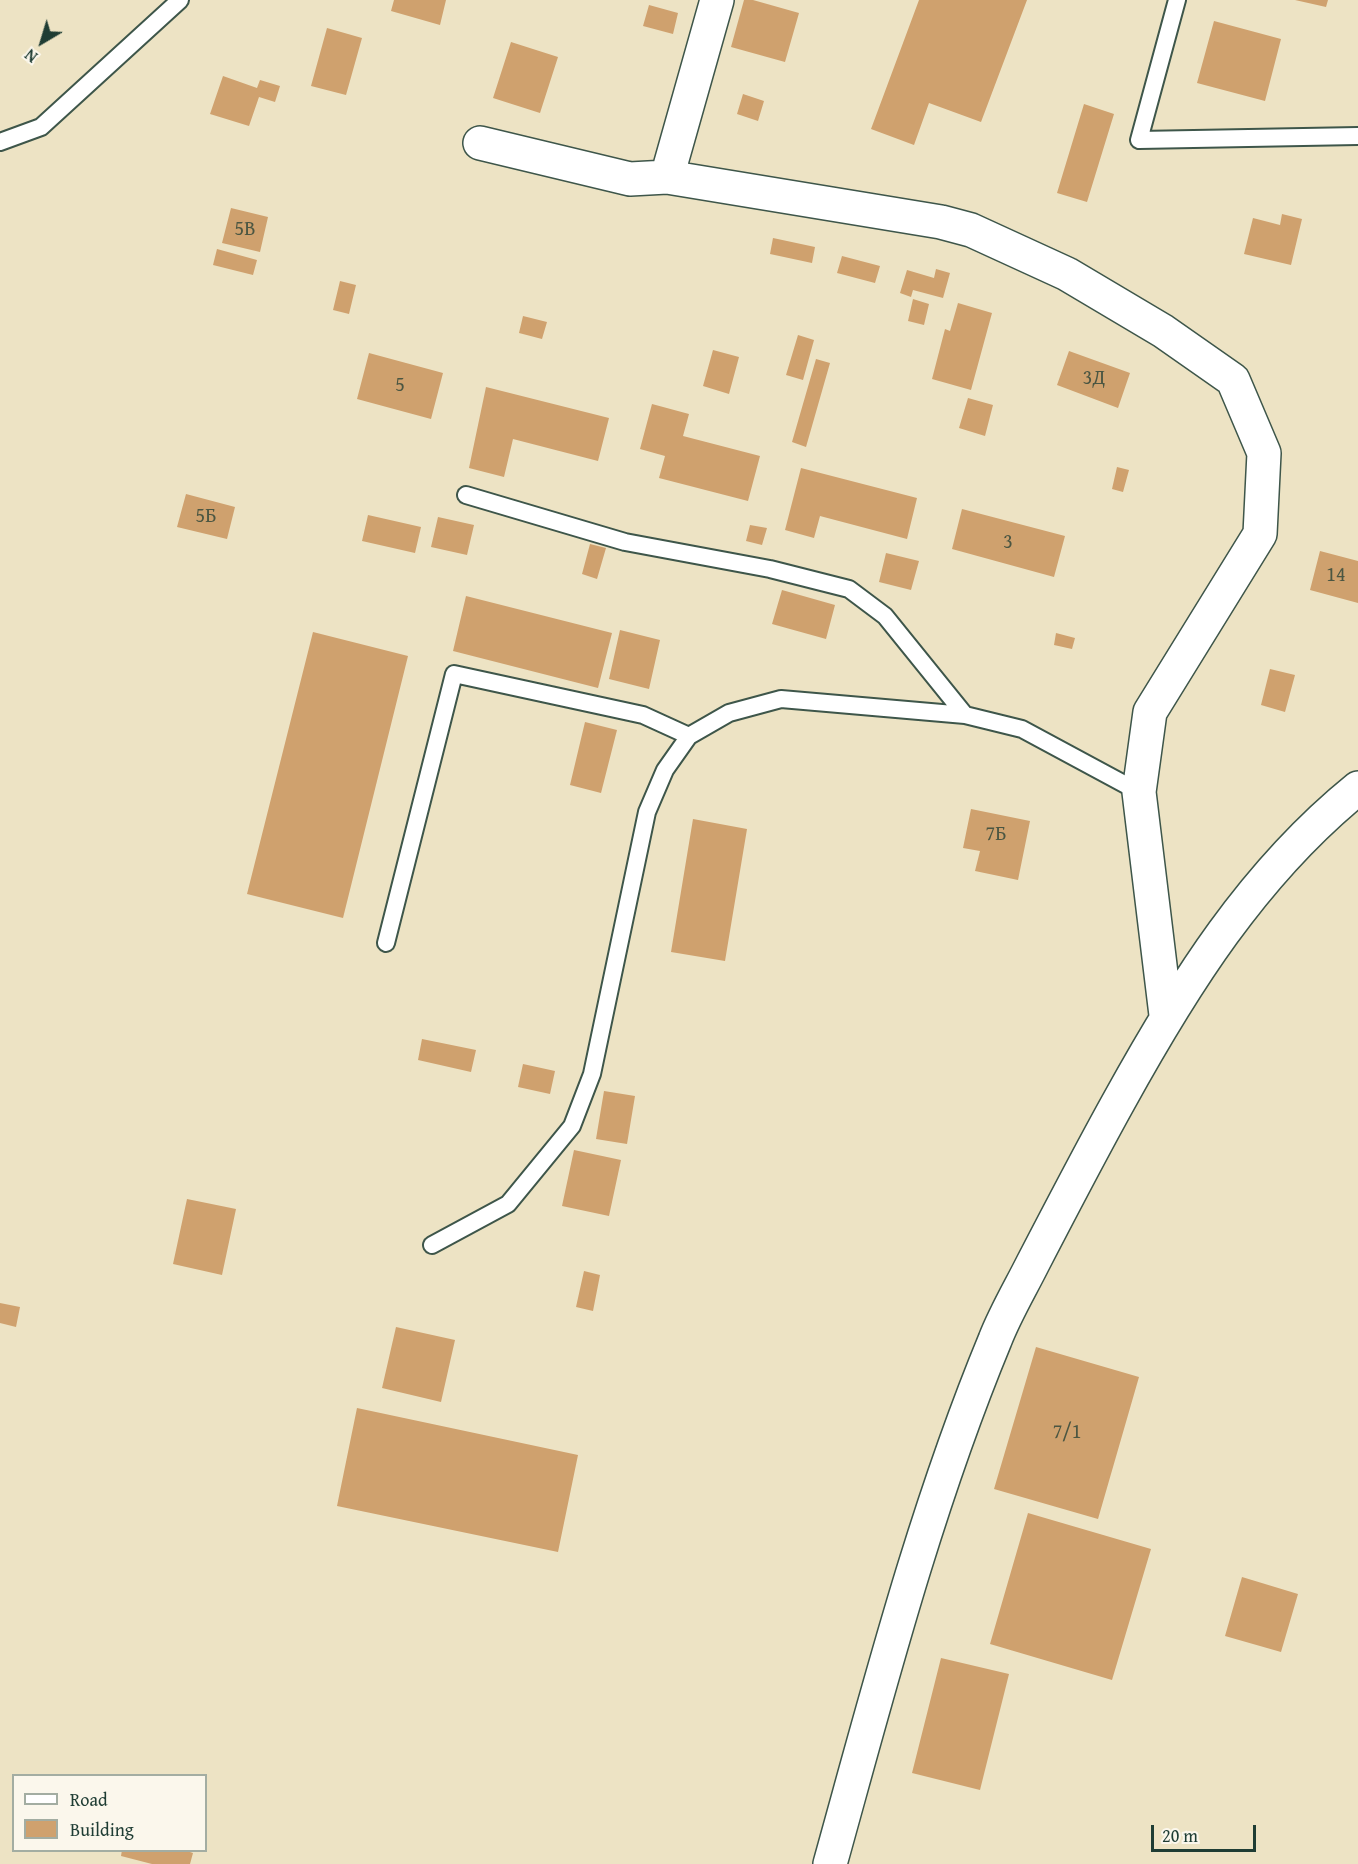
<!DOCTYPE html>
<html>
<head>
<meta charset="utf-8">
<style>
  body { margin:0 }
  #map { position:relative; width:1358px; height:1864px; overflow:hidden; background:#ede3c4; font-family:"Gentium Book Plus",serif }
  canvas { display:block }
  .legend { position:absolute; left:12px; top:1774px; width:195px; height:78px; box-sizing:border-box; background:#fbf7ec; border:2px solid #a3ada2; margin:0; padding:8px 10px; list-style:none; font-size:18px; color:#1f3d34 }
  .legend li { display:flex; align-items:center; gap:12px; height:30px }
  .legend b { width:30px; border:2px solid #a3ada2 }
  .north { position:absolute; left:12px; top:12px; width:60px; height:60px; -webkit-text-stroke:4px #fbf7ec; paint-order:stroke; rotate:218deg; font-size:16px; font-weight:700; line-height:24px; text-align:center; color:#1f3d34 }
  .north::after { content:''; display:block; margin:auto; width:21px; height:27px; background:#1f3d34; clip-path:polygon(50% 0,100% 100%,50% 72%,0 100%) }
  .scale { position:absolute; left:1151px; top:1825px; width:105px; height:27px; box-sizing:border-box; border:3px solid #1f3d34; border-top:0; padding-left:8px; font-size:18px; line-height:21px; white-space:nowrap; color:#1f3d34; -webkit-text-stroke:4px #fbf7ec; paint-order:stroke }
</style>
</head>
<body>
<div id="map">
<canvas width="1358" height="1864"></canvas>
<ul class="legend">
<li><b style="height:8px;background:#fff"></b>Road</li>
<li><b style="height:16px;background:#cfa16e"></b>Building</li>
</ul>
<div class="north">N</div>
<div class="scale">20 m</div>
</div>
<script>
const ctx = document.querySelector('canvas').getContext('2d');
ctx.lineJoin = 'round';
function paint(path, color) { ctx.fillStyle = color; ctx.fill(path, 'evenodd'); }
function stroke(path, color, width, dash) { ctx.strokeStyle = color; ctx.lineWidth = width; ctx.lineCap = dash ? 'butt' : 'round'; ctx.setLineDash(dash || []); ctx.stroke(path); }
function drawText(font, color, halo, rows, align = 'center') {
  ctx.font = font + ' "Gentium Book Plus",serif'; ctx.lineWidth = 4.5; ctx.setLineDash([]); ctx.textBaseline = 'middle'; ctx.strokeStyle = halo; ctx.fillStyle = color; for (const [text, x, y, turn = 0] of rows) {
    ctx.save(); ctx.translate(x, y); ctx.rotate((+turn || 0) * Math.PI / 180); ctx.textAlign = isNaN(turn) ? turn : align; if (halo) ctx.strokeText(text, 0, 0); ctx.fillText(text, 0, 0); ctx.restore();
  }
}
const building = new Path2D(`
  M394,0H446L440,25L391,11Z
  M744,0H753L799,13L785,62L731,47Z
  M919,0H1027L981,122L929,103L914,145L871,129Z
  M1295,0H1328L1326,7Z
  M649,5L678,13L673,34L643,26Z
  M1214,21L1281,39L1265,101L1197,83Z
  M327,28L362,38L346,95L311,86Z
  M511,42L558,57L540,113L493,98Z
  M223,76L257,88L260,80L280,86L275,102L259,97L249,126L210,114Z
  M743,94L764,101L758,121L737,114Z
  M1084,104L1114,114L1087,202L1057,193Z
  M231,208L268,217L260,252L222,243Z
  M1282,214L1302,219L1291,265L1244,254L1253,218L1280,225Z
  M773,238L815,247L812,263L770,254Z
  M217,249L257,260L253,275L213,265Z
  M842,256L880,266L875,283L837,273Z
  M936,269L950,273L943,298L913,290L911,297L900,293L907,270L934,278Z
  M340,281L356,285L349,314L333,310Z
  M913,299L929,304L924,325L908,321Z
  M958,303L992,313L971,390L932,379L945,329L950,331Z
  M523,316L547,322L542,339L519,333Z
  M798,335L814,340L803,380L786,375Z
  M713,350L739,357L729,394L703,386Z
  M1069,351L1130,373L1118,408L1057,385Z
  M369,353L443,373L431,419L357,399Z
  M816,359L830,363L806,447L792,442Z
  M486,387L609,418L598,461L513,439L504,477L469,468Z
  M968,398L993,405L985,436L959,428Z
  M652,404L689,414L683,436L760,456L748,501L659,478L665,456L640,449Z
  M1117,467L1129,470L1123,492L1112,489Z
  M801,468L917,498L907,539L820,516L814,538L785,530Z
  M186,494L235,507L227,539L177,527Z
  M962,509L1065,536L1054,577L952,549Z
  M368,515L421,527L415,553L362,541Z
  M438,517L474,525L467,555L431,547Z
  M750,525L767,528L762,545L746,541Z
  M590,544L606,548L597,579L582,574Z
  M1320,551L1358,561V603L1310,590Z
  M886,553L919,561L911,590L879,582Z
  M782,590L835,605L826,639L772,624Z
  M466,596L612,633L598,688L453,651Z
  M620,630L660,640L649,689L609,679Z
  M313,632L408,656L343,918L247,894Z
  M1056,633L1075,638L1072,649L1054,645Z
  M1270,669L1295,675L1285,712L1261,705Z
  M585,722L617,730L601,793L570,785Z
  M971,809L1030,821L1018,880L975,871L980,851L963,848Z
  M693,819L747,829L725,961L671,952Z
  M422,1039L476,1050L471,1072L418,1060Z
  M523,1064L555,1071L550,1094L518,1087Z
  M604,1091L635,1096L627,1144L596,1139Z
  M574,1150L621,1160L609,1216L562,1206Z
  M187,1199L236,1209L222,1275L173,1264Z
  M584,1271L600,1275L593,1311L576,1307Z
  M0,1303L20,1307L16,1327L0,1323Z
  M396,1327L455,1340L441,1402L382,1388Z
  M1036,1347L1139,1377L1098,1519L994,1489Z
  M357,1408L578,1455L558,1552L337,1506Z
  M1028,1513L1151,1549L1112,1680L990,1644Z
  M1242,1577L1298,1594L1281,1652L1225,1636Z
  M941,1658L1009,1674L980,1790L912,1773Z
  M122,1850H184L193,1853L190,1864H152L121,1856Z`);
const service = new Path2D(`
  M1177,0L1139,140L1358,136
  M0,142L41,127L180,0
  M466,495L625,542L770,569L849,589L885,616L965,715L1022,729L1139,792
  M386,943L454,674L643,715L689,736
  M432,1245L508,1204L572,1126L592,1074L647,812L665,770L689,736L729,713L781,699L965,715`);
const minor = new Path2D(`
  M480,143L630,179L667,177L941,222L971,230L1067,274L1163,331L1233,380L1264,453L1260,534L1150,712L1139,792L1166,1015
  M667,177L717,0
  M830,1864C879,1688 925,1509 995,1340C1005,1314 1020,1289 1033,1263C1061,1209 1089,1155 1119,1101C1183,985 1253,873 1358,788`);
const numberNames = [
  ["5В",245,230],
  ["3Д",1094,379],
  ["5",400,386],
  ["5Б",206,517],
  ["3",1008,543],
  ["14",1336,576],
  ["7Б",996,835],
  ["7/1",1067,1433]
];
paint(building, '#cfa16e');
stroke(service, '#3e564a', 20);
stroke(minor, '#3e564a', 36);
stroke(service, '#fff', 16);
stroke(minor, '#fff', 33);
drawText('20px', '#4b5642', null, numberNames);
</script>
</body>
</html>
